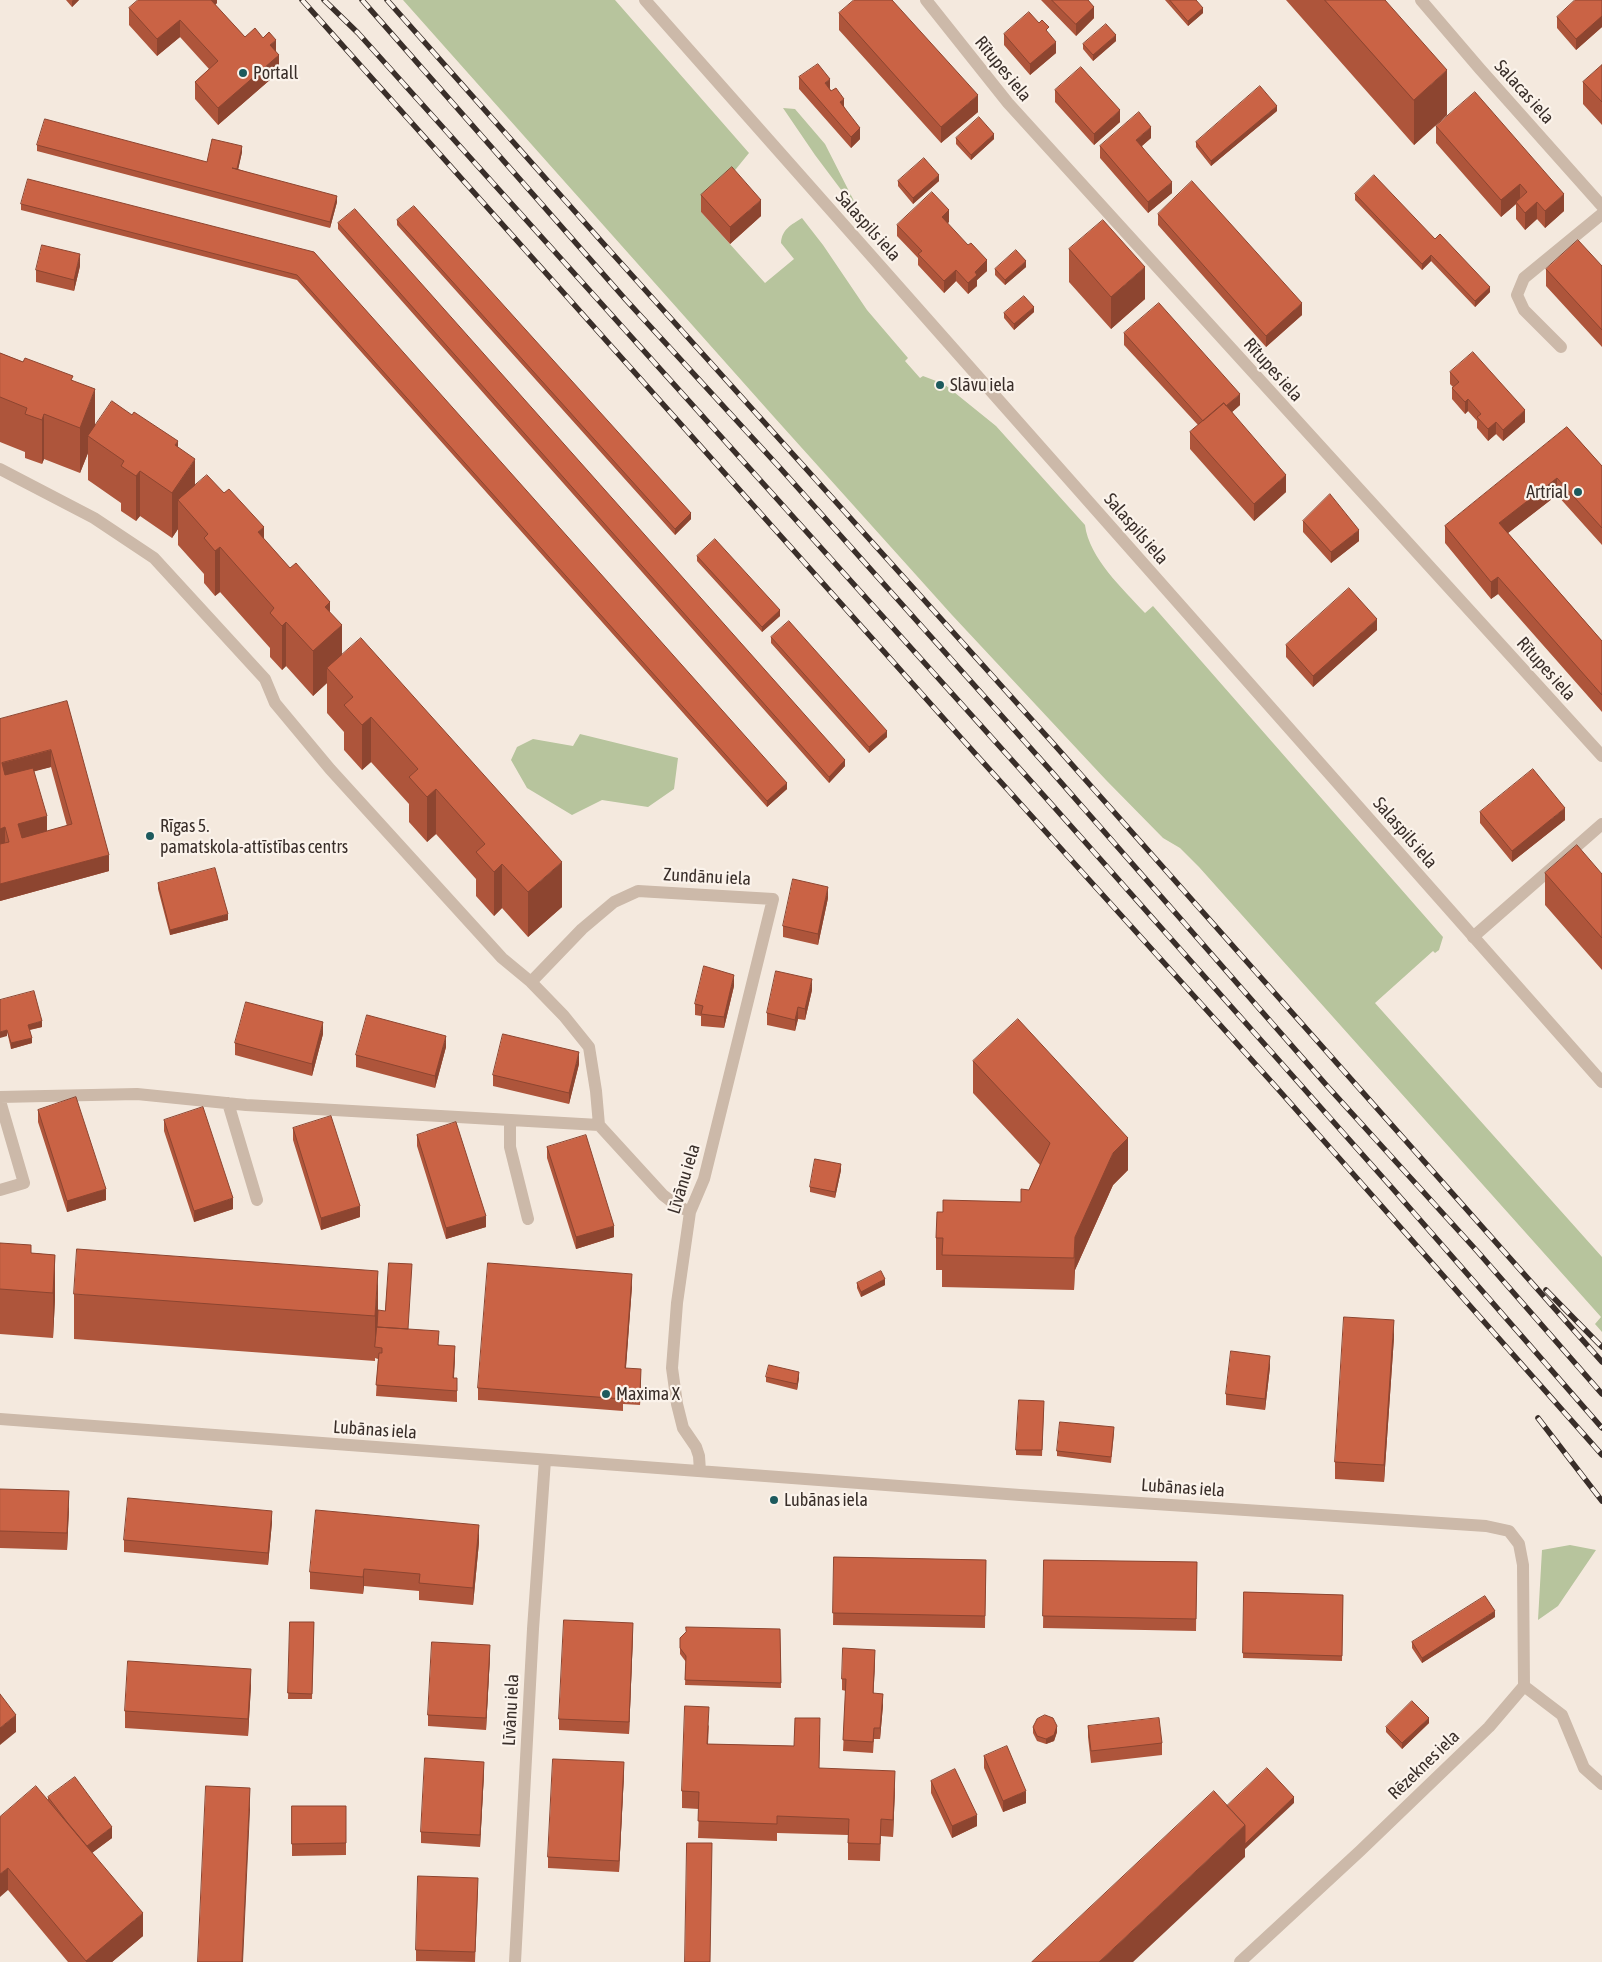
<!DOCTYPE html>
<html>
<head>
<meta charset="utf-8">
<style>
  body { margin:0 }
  canvas { display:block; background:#f4e9de }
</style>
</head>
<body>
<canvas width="1602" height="1962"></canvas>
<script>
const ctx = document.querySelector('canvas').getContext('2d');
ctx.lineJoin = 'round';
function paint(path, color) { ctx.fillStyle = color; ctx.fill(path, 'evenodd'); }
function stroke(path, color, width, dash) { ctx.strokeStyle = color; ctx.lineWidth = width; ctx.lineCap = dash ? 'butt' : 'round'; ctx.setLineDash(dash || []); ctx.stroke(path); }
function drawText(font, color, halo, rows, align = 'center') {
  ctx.font = font + ' "Asap Condensed",sans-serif'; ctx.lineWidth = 4.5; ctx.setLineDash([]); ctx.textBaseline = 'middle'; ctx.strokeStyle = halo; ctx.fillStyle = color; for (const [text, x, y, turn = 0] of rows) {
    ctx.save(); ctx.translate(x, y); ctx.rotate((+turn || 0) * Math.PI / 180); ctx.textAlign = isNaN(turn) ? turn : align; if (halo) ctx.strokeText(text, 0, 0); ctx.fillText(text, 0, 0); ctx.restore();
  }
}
const green = new Path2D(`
  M403,0H615L749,153L701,212L765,283L794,259L781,243C782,229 791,225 802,218L823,245L867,310L908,358L905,361L920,378L923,376L944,384L996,426L1085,525C1089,558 1123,589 1145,613L1153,606L1443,937L1439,950L1435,953L1433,951L1375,1003L1602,1257V1332L1595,1324L1601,1317L1199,867L1180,848L1163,838L1106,780L952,615L774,417Z
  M783,108L795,109L825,144L854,201L851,203L815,155Z
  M580,734L678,758L674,789L648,807L602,800L572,815L527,788L511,760L517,747L533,739L573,746Z
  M1570,1545L1596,1550L1558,1606L1538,1620L1542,1550Z`);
const minor = new Path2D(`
  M926,0L1008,103L1602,756
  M1421,0L1480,69L1602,206
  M1561,347L1524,310L1517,295L1524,278L1602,214
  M0,469L94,518L154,558L265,679L275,703L330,769L502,958L531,982L564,1016L589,1047L596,1091L599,1125L663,1195L676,1205L690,1212
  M1473,937L1602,824
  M531,982L582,929L614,902L638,891L773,899L704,1179L690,1212L677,1303L672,1368L677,1404L683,1428L696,1447L699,1456L700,1471
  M0,1097L137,1094L246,1105L599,1125
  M0,1101L24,1183L0,1190
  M228,1103L257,1200
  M510,1121V1147L528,1219
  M0,1419L1020,1495L1486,1526L1509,1531L1519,1544L1523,1565L1524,1686L1489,1727L1360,1851L1240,1962
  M1524,1686L1562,1715L1584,1768L1602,1784
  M515,1962L533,1629L545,1460`);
const tertiary = new Path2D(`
  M645,0L1602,1082`);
const rail = new Path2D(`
  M302,0L962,739L1277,1088L1602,1455
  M324,0L358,33L1046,798L1393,1189L1602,1428
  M362,0L626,300L781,469L1051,771L1328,1087L1477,1251L1602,1394
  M387,0L602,242L1051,741L1602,1362
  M1546,1290L1602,1347
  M1538,1418L1602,1501`);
const wall = new Path2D(`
  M66,0H79L72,7Z
  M217,0V3L215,5L245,37L276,52L279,72L218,125L195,99V82L209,69L180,37L157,56L129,25V8Z
  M1041,0H1088L1094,18L1076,36Z
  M1165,0H1196L1203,13L1188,26Z
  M1286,0H1385L1447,115L1414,145Z
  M1602,0V27L1576,50L1557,28V17Z
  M839,13L978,112L941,143L839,30Z
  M1004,34H1049L1056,53L1030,75L1004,45Z
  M1116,41L1093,61L1083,49V44Z
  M1602,65V125L1583,104V82Z
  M799,77L830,89L844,106L860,139L851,148L799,89Z
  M1055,90L1120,122L1094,145L1055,102Z
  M1277,111L1211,166L1196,147V142Z
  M1436,126L1564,211L1545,228L1537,219L1525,230L1516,219V204L1501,217L1436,143Z
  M956,138L994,139L971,160L956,144Z
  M1151,138L1142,146L1172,193L1148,213L1100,158V146Z
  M37,145L207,162L242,152L238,169L337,202L330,228L37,151Z
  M898,181H939L913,204L898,186Z
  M1355,194L1435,239L1490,292L1475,307L1431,261L1422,270L1355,200Z
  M701,195L761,216L730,244L701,212Z
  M21,204L314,252L787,789L767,807L297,280L21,210Z
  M1158,214L1302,315L1266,347L1158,225Z
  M397,220L691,519L675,535L397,225Z
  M949,222L947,223L987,271L977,280V286L968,294L956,281L944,293L918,265V258L897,236V225Z
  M338,223L845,766L829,783L338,229Z
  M1069,249L1145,299L1111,329L1069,282Z
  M80,266L74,291L36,282V270Z
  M1602,266V347L1546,286V269Z
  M1026,267L1005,285L995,275V269Z
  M1034,312L1014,330L1004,318V313Z
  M1124,333L1240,405L1232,412L1286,492L1254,521L1190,449V432L1198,425L1124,345Z
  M0,353L73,381L95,425L178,447L195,485L264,539L330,613L342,655L562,907L528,937L502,908L494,916L476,896V879L436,834L427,842L409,822V804L371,762L362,770L344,750V732L327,713V683L313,696L286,666L282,670L270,657V648L220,592L215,596L204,583V574L178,545V529L172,538L140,516L136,521L121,511V503L88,480V453L80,473L44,459L42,464L25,458V452L0,442Z
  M1450,372L1525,422L1503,441L1496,434L1488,441L1477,428V421L1468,411L1465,414L1452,399V388L1453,387L1450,384Z
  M1567,427L1602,466V545L1557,495L1508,533L1602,641V712L1498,594L1491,599L1445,543V526Z
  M1303,521L1359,541L1331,563L1303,532Z
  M697,556L780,616L762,632L697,561Z
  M1377,630L1313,687L1286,657V645Z
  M771,637L887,737L869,753L771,643Z
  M67,701L109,871L0,901V719ZM51,767L67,826L47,831L34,771Z
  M1480,812L1565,820L1512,862L1480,823Z
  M1545,873L1602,874V970L1545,905Z
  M158,883L228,920L170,935L158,889Z
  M828,898L818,945L783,937V926Z
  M734,986L724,1028L701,1026V1016L695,1015V1004Z
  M812,990L805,1020L798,1019L795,1031L767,1025V1013Z
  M0,1000L42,1027L30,1030L32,1043L11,1049Z
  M323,1034L312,1076L235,1055V1043Z
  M446,1047L435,1088L356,1067V1055Z
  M973,1061L1128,1170L1113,1185L1075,1270L1074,1290L942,1287V1270H936V1238L943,1212L1021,1202L1029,1190L1040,1165L973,1093Z
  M579,1064L569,1104L493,1086V1075Z
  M38,1110L106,1200L67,1212L38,1122Z
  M164,1120L233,1209L194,1222L164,1131Z
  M293,1128L360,1217L321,1230L293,1140Z
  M417,1135L486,1227L446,1239L417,1146Z
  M547,1147L614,1237L576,1249L547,1158Z
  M841,1170L835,1198L810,1192V1187Z
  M0,1243L31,1253L55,1255V1299L53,1338L0,1334Z
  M857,1283L885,1285L861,1297L857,1288Z
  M632,1286L626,1368L641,1381L640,1405L623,1404V1411L478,1400V1388Z
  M74,1294L378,1310L409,1329L439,1345L455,1357L454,1378L457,1390V1402L376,1396L378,1359L375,1358V1361L74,1339Z
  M1394,1337L1384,1482L1335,1479V1462Z
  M1270,1367L1265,1410L1226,1405V1394Z
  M766,1377L799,1378L797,1390L766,1382Z
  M1044,1407L1042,1456L1016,1455V1450Z
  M1114,1433L1111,1463L1057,1456V1451Z
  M0,1489L69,1508L67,1550L0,1548Z
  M272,1522L268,1565L124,1552V1540Z
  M479,1542L473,1605L419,1600V1591L364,1586L363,1594L310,1589V1572Z
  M834,1557L986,1560L985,1628L833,1625Z
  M1044,1560L1197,1562L1196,1631L1043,1628Z
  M1244,1592L1343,1595L1342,1661L1243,1658Z
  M1495,1617L1422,1663L1412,1648V1642Z
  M290,1622H314L312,1699H288Z
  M780,1629L781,1688L685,1685L686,1662L680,1654V1638Z
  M633,1634L629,1734L559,1730V1719Z
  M490,1656L486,1730L428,1726V1715Z
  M875,1662L873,1693L883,1705L880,1739H874L873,1753L843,1751L846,1691L842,1690V1679Z
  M251,1685L248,1736L125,1728V1711Z
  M1429,1723L1402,1749L1386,1732V1727Z
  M709,1724L708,1744L794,1746L820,1735L819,1768L895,1788L893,1837L881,1836L880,1861L848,1860V1835L777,1833V1841L698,1838L699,1809L682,1808V1791Z
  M1088,1726L1162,1743V1755L1091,1763L1088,1737Z
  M1033,1727L1057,1732L1054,1741L1046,1744L1037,1741L1033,1733Z
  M984,1756L1026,1803L1003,1812L984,1768Z
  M484,1773L480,1847L421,1843V1832Z
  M624,1774L619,1872L548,1868V1857Z
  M931,1781L977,1826L952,1838L931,1793Z
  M48,1797L112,1838L92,1853L143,1936L112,1962H68L8,1890L0,1817L48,1800Z
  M292,1806H346V1855L292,1856Z
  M478,1889L475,1962L416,1961V1950Z`);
const shadedWall = new Path2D(`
  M73,0H79L72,7V1Z
  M207,0H217V3L207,12Z
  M1094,7V18L1076,36V24Z
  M1203,8V13L1188,26V21Z
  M1602,16V27L1576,50V39Z
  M180,20V37L157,56V39Z
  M1116,35V41L1093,61V55Z
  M276,40V57L270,45Z
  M1056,42V53L1030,75V64Z
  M279,55V72L218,125V108Z
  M1447,70V115L1414,145V100Z
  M830,79V91L825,83Z
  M978,95V112L941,143V127Z
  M844,99V110L840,102Z
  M1277,106V111L1211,166V161Z
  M1120,110V122L1094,145V134Z
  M1151,127V138L1136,151V140Z
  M860,128V139L851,148V137Z
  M994,134V139L971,160V155Z
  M242,146V152L237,175V169Z
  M939,175V181L913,204V198Z
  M1172,182V193L1148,213V202Z
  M1520,184V201L1516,202V204L1501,217V200Z
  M1564,194V211L1545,228V211Z
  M337,196V202L330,228V222Z
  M761,200V216L730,244V227Z
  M1537,202V219L1525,230V213Z
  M949,210V222L942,229V217Z
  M80,254V266L74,291V280Z
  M1431,255V261L1422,270V264Z
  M987,260V271L977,280V286L968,294V283L975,272Z
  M1026,261V267L1005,285V280Z
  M1145,267V299L1111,329V297Z
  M956,270V281L944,293V281Z
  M1490,287V292L1475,307V301Z
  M1302,303V315L1266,347V336Z
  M1034,307V312L1014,330V324Z
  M95,389V434L88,436V453L80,473V428Z
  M1240,394V405L1206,435V424Z
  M1468,399V411L1465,414V402Z
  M1525,410V422L1503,441V430Z
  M44,414V459L42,464V420Z
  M1496,422V434L1488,441V429Z
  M178,441V485L195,459V504L178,500V529L172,538V493L175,445Z
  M140,471V516L136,521V476Z
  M1286,475V492L1254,521V504Z
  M1557,478V495L1499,540V523Z
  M691,513V519L675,535V529Z
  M264,527V572L258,532Z
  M1359,530V541L1331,563V552Z
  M220,547V592L215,596V551Z
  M1498,577V594L1491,599V582Z
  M330,602V635L342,625V670L327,668V683L313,696V651L325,607Z
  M780,610V616L762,632V627Z
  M1377,619V630L1313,687V676Z
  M286,622V666L282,670V626Z
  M371,717V762L362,770V725Z
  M887,731V737L869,753V747Z
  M51,750V767L2,780V763Z
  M845,760V766L829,783V777Z
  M787,783V789L767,807V801Z
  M436,789V834L427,842V797Z
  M1565,808V820L1512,862V851Z
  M47,816V833L18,841V824Z
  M5,827V844L0,846V829Z
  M109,855V871L0,901V884Z
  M562,862V907L528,937V892Z
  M502,864V908L494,916V872Z
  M828,887V898L818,945V934Z
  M228,914V920L170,935V930Z
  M734,975V986L724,1028V1017Z
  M812,979V990L805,1020V1009Z
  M798,1007V1019L795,1031V1020Z
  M42,1021V1027L28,1030V1025Z
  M323,1022V1034L312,1076V1064Z
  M7,1030V1036L0,1038V1032Z
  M446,1036V1047L435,1088V1076Z
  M32,1038V1043L11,1049V1043Z
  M579,1052V1064L569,1104V1093Z
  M1128,1138V1170L1113,1185L1075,1270L1074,1290L1075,1237L1113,1153Z
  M841,1164V1170L835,1198V1192Z
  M106,1189V1200L67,1212V1201Z
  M233,1198V1209L194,1222V1211Z
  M360,1206V1217L321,1230V1218Z
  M486,1216V1227L446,1239V1228Z
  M614,1226V1237L576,1249V1237Z
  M55,1255V1299L53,1338V1293Z
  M378,1271V1316L375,1347V1316Z
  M632,1274V1286L625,1379V1368Z
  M885,1279V1285L861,1297V1292Z
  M1394,1320V1337L1384,1482V1465Z
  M455,1346V1357L453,1389V1378Z
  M1270,1356V1367L1265,1410V1399Z
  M641,1369V1381L640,1405V1393Z
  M799,1372V1378L797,1390V1384Z
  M69,1491V1508L67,1550V1533Z
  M272,1511V1522L268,1565V1553Z
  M479,1525V1542L473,1605V1588Z
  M364,1569V1586L363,1594V1577Z
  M1495,1611V1617L1422,1663V1658Z
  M633,1623V1634L629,1734V1722Z
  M490,1645V1656L486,1730V1718Z
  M875,1650V1662L873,1705V1693Z
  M251,1669V1685L248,1736V1719Z
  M883,1694V1705L880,1739V1728Z
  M16,1715V1732L0,1745V1728Z
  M1429,1718V1723L1402,1749V1743Z
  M1057,1726V1732L1054,1741L1046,1744V1739Z
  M484,1762V1773L480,1847V1835Z
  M624,1762V1774L619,1872V1861Z
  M895,1771V1788L893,1837V1820Z
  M250,1788V1810L243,1962H242Z
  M1026,1791V1803L1003,1812V1801Z
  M1294,1797V1803L1245,1849V1857L1133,1962H1099L1245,1825Z
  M977,1815V1826L952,1838V1826Z
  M112,1827V1838L85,1858V1847Z
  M8,1868V1890L0,1897V1874Z
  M143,1913V1936L112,1962H86V1961Z`);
const building = new Path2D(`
  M138,0H211L245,37L255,28L263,38L269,32L276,40L270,45L279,55L218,108L195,82L218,61L180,20L157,39L129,8Z
  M854,0H892L978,95L941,127L839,13Z
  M1052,0H1088L1094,7L1076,24Z
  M1170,0H1196L1203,8L1188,21Z
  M1325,0H1385L1447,70L1414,100Z
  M1575,0H1602V16L1576,39L1557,17Z
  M1029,12L1039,23L1042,20L1049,27L1046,30L1056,42L1030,64L1004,34Z
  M1106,24L1116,35L1093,55L1083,44Z
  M818,64L830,79L825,83L831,91L836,88L844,99L840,102L860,128L851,137L799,77Z
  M1602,65V102L1583,82Z
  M1081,67L1120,110L1094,134L1055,90Z
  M1260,86L1277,106L1211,161L1196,142Z
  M1475,92L1564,194L1545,211L1537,202L1525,213L1516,202L1527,192L1520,184L1501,200L1436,126Z
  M1139,112L1151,127L1136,140L1172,182L1148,202L1100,146Z
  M979,117L994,134L971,155L956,138Z
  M45,119L207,162L212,139L242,146L237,169L232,168L337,196L330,222L37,145Z
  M924,158L939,175L913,198L898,181Z
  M732,167L761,200L730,227L701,195Z
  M1374,175L1435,239L1440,234L1490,287L1475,301L1431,255L1422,264L1355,194Z
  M28,179L314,252L787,783L767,801L297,275L21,204Z
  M1192,181L1302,303L1266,336L1158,214Z
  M932,192L949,210L942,217L968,245L971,243L987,260L975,272L977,275L968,283L956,270L944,281L918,254L922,251L897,225Z
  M414,206L691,513L675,529L397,220Z
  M355,209L845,760L829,777L338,223Z
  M1103,220L1145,267L1111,297L1069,249Z
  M1578,240L1602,266V330L1546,269Z
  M42,245L80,254L74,280L36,270Z
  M1016,250L1026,261L1005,280L995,269Z
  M1024,296L1034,307L1014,324L1004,313Z
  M1159,303L1240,394L1226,406L1224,403L1203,421L1124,333Z
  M1473,352L1525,410L1503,430L1496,422L1488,429L1477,417L1481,414L1468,399L1465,402L1452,388L1459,382L1450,372Z
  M0,353L23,362L25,358L73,376L71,380L95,389L80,428L44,414L42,420L25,414L27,408L0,397Z
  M112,401L132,415L134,412L178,441L175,445L195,459L172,493L140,471L136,476L121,466L124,461L88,436Z
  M1224,403L1286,475L1254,504L1190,432Z
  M1567,427L1602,466V528L1557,478L1499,523L1602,641V695L1498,577L1491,582L1445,526Z
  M207,475L224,493L229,489L264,527L258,532L290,568L296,563L330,602L325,607L342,625L313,651L286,622L282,626L270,613L274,608L220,547L215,551L204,538L208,534L178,500Z
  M1330,494L1359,530L1331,552L1303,521Z
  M715,539L780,610L762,627L697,556Z
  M1349,588L1377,619L1313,676L1286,645Z
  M789,621L887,731L869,747L771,637Z
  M361,638L562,862L528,892L502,864L494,872L476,852L485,844L436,789L427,797L409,777L418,769L371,717L362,725L344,705L353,697L327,668Z
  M67,701L109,855L0,884V844L9,842L5,827L0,829V719ZM51,750L72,824L22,838L18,824L47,816L33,768L5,775L2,763Z
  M1533,769L1565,808L1512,851L1480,812Z
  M1577,845L1602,874V938L1545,873Z
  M215,868L228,914L170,930L158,883Z
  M793,879L828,887L818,934L783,926Z
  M704,966L734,975L724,1017L701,1014L703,1006L695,1004Z
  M776,971L812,979L805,1009L798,1007L795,1020L767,1013Z
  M34,991L42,1021L28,1025L32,1038L11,1043L7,1030L0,1032V1000Z
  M246,1002L323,1022L312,1064L235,1043Z
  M367,1015L446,1036L435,1076L356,1055Z
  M1018,1019L1128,1138L1113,1153L1075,1237L1074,1258L942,1255L943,1238H936L937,1212H943V1200L1021,1202V1189L1029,1190L1050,1143L973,1061Z
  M503,1034L579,1052L569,1093L493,1075Z
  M76,1097L106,1189L67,1201L38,1110Z
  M203,1107L233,1198L194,1211L164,1120Z
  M331,1116L360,1206L321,1218L293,1128Z
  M456,1122L486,1216L446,1228L417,1135Z
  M586,1135L614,1226L576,1237L547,1147Z
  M815,1159L841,1164L835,1192L810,1187Z
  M0,1243L31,1245V1253L55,1255L53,1293L0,1289Z
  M77,1249L378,1271L375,1316L74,1294Z
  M389,1263L412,1264L408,1329L377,1327L378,1310L385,1311Z
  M488,1263L632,1274L625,1368L641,1369L640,1393L623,1392V1399L478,1388Z
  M881,1271L885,1279L861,1292L857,1283Z
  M1344,1317L1394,1320L1384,1465L1335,1462Z
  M377,1327L439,1331L438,1345L455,1346L453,1378H457V1391L376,1385L379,1353H382V1348L375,1347Z
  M1231,1351L1270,1356L1265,1399L1226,1394Z
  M769,1365L799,1372L797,1384L766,1377Z
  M1019,1400L1044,1401L1042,1450H1016Z
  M1060,1422L1114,1427L1111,1457L1057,1451Z
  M0,1489L69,1491L67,1533L0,1531Z
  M128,1498L272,1511L268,1553L124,1540Z
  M316,1510L479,1525L473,1588L419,1583L420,1574L364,1569L363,1577L310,1572Z
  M834,1557L986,1560L985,1616L833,1613Z
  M1044,1560L1197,1562L1196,1619L1043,1616Z
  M1244,1592L1343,1595L1342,1656L1243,1653Z
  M1485,1596L1495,1611L1422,1658L1412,1642Z
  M564,1620L633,1623L629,1722L559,1719Z
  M290,1622H314L312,1694L288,1693Z
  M686,1627L780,1629L781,1683L685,1680L686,1656L680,1648V1638L686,1632Z
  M432,1642L490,1645L486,1718L428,1715Z
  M843,1648L875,1650L873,1693L883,1694L880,1728H874L873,1742L843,1740L846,1679H842Z
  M128,1661L251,1669L248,1719L125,1711Z
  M0,1694L16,1715L0,1728Z
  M1412,1701L1429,1718L1402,1743L1386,1727Z
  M685,1706L709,1707L707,1744L794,1746L795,1718H820L819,1768L895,1771L893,1820L881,1819L880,1844L848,1843L849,1819L777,1816V1824L698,1821L699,1792L682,1791Z
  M1045,1715L1053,1718L1057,1726L1054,1735L1046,1739L1037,1736L1033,1727L1037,1719Z
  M1159,1718L1162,1743L1091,1751L1088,1726Z
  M1007,1746L1026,1791L1003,1801L984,1756Z
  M425,1758L484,1762L480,1835L421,1832Z
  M553,1759L624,1762L619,1861L548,1857Z
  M1267,1768L1294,1797L1245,1844V1825L1227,1806Z
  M955,1769L977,1815L952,1826L931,1781Z
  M75,1777L112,1827L87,1846L67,1822L48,1797Z
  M36,1786L143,1913L86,1961L8,1868L0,1874V1817Z
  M206,1786L250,1788L242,1962H198Z
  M1214,1791L1245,1825L1099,1962H1032Z
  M292,1806H346V1843L292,1844Z
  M687,1843H712L710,1962H685Z
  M418,1876L478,1878L475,1952L416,1950Z`);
const markers = [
  [243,73,5,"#1d5a5d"],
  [940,385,5,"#1d5a5d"],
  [1578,492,5,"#1d5a5d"],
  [150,836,5,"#1d5a5d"],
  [606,1394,5,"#1d5a5d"],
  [774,1500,5,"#1d5a5d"]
];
const streetNames = [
  ["Rītupes iela",1003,69,51],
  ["Salacas iela",1524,92,48],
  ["Salaspils iela",868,226,48],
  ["Rītupes iela",1273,370,48],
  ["Salaspils iela",1136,529,49],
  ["Rītupes iela",1546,669,48],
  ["Salaspils iela",1405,833,49],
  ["Zundānu iela",707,877,3],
  ["Līvānu iela",684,1179,-73],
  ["Lubānas iela",375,1430,4],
  ["Lubānas iela",1183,1488,4],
  ["Līvānu iela",511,1710,-87],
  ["Rēzeknes iela",1424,1765,-44]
];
const poiNames = [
  ["Portall",253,73],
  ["Slāvu iela",950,385],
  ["Artrial",1568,492,"right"],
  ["Rīgas 5.",160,826],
  ["pamatskola-attīstības centrs",160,847],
  ["Maxima X",616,1394],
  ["Lubānas iela",784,1500]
];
paint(green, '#b7c49d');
stroke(minor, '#ccb9a9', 12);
stroke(tertiary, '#ccb9a9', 12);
stroke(rail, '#392e29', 5.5);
stroke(rail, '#fbf3eb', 4, [11]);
paint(wall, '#ae553b');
paint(shadedWall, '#8d4530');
paint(building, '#ca6345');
stroke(building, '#8d4530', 1);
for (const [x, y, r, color] of markers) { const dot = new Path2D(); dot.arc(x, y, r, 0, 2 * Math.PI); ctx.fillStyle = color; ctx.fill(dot); stroke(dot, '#fbf3eb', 2); }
drawText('18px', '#392e29', '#fbf3eb', streetNames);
drawText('18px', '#392e29', '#fbf3eb', poiNames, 'left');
</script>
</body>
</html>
